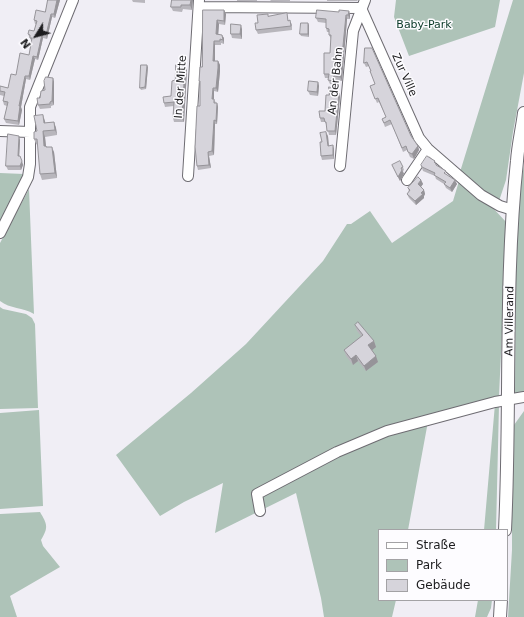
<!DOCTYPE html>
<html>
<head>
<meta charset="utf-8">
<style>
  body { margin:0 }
  #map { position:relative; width:524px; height:617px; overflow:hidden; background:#f0eef5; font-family:"DejaVu Sans",sans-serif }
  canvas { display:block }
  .legend { position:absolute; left:378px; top:529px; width:130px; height:72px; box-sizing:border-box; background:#fdfcff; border:1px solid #a3a2a5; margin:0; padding:5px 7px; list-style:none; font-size:12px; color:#1c1c1e }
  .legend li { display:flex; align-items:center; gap:8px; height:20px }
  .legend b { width:20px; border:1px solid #a3a2a5 }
  .north { position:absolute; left:16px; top:16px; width:40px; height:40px; -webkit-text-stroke:3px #fdfcff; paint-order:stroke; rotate:233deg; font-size:11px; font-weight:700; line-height:16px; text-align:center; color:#1c1c1e }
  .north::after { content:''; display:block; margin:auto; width:14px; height:18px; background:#1c1c1e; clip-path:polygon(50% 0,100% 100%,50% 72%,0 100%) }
</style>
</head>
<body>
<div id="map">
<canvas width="524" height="617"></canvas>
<ul class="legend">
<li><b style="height:5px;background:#fff"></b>Straße</li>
<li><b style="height:11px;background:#aec3b8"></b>Park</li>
<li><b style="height:11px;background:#d6d4db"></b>Gebäude</li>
</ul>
<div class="north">N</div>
</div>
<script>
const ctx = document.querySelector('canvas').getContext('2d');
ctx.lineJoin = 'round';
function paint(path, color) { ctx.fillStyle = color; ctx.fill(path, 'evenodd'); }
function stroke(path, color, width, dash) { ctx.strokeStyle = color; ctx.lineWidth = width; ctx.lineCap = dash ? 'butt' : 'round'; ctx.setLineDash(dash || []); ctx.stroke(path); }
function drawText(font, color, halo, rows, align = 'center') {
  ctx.font = font + ' "DejaVu Sans",sans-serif'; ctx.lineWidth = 3; ctx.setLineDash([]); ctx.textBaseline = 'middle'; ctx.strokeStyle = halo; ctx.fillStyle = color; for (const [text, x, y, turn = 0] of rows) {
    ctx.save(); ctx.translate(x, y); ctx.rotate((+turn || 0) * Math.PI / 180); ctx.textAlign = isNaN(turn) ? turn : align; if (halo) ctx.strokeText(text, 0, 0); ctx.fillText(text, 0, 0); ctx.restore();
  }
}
const green = new Path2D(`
  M396,0H500L495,27L409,56L394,17Z
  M513,0H524V73L513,132L506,180L499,201L484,192L460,172Z
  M524,165V396H520L515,393L516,212Z
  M0,173L24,174L0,225Z
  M459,181L492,207L507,223L499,396L429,416L408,530H379V600H396L392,617H324L321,598L296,493L215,533L223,483L184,502L160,516L116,455L191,393L246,344L323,261L347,224H351L370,211L392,243L453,201Z
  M29,189L34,314C23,307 10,309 0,301V243Z
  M0,307L3,309L26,314L32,318L35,324L38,408L0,409Z
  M495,404L499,405L496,530H484Z
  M39,410L43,506L0,509V413Z
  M524,411V617H508L512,550V492L514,425Z
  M40,512C47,524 49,527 41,540L43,546L60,567L10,596L17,617H0V514Z
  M478,600H492L491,608L487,617H475Z`);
const minor = new Path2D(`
  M199,7L361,8
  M361,8L419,138L428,149L481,195L500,206L513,210
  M0,131L30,132
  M340,166L353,31L365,0
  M188,176L199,0
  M407,180L428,149
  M0,233L28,177L30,164V107L73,0
  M260,511L257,494L337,452L387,431L495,402L524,397`);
const major = new Path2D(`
  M505,530C511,407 504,283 517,161C518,145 522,129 524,113
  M500,617L501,600`);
const wall = new Path2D(`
  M48,0H61H60L55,18L52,17L47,39L43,38L38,60L35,59L30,80L26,79L21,107L22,110L19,125L6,123L4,119L7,106L4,105L3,101L4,96L0,95V86L8,88L29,55L32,42L28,34L34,31L36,24H35L34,20L45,12Z
  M132,0H145V3L133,2Z
  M172,0H193L192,10L183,9L182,12L173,11L171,7Z
  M237,0H257V1H237Z
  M270,0H290V1H271Z
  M327,0H358L357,1H327Z
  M203,10H224L226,14L225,25L219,24L218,34L224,38V44L221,43V45H215V61H218L220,65V71L218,92L214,91V99L216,103H217L218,107L217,124H215L214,155L209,156L211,168L198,170L197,166L200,106V84L199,81L202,67Z
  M350,14V19H347L342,81L335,80V85L330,84L328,80L329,78H325L324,74L330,53L331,39L329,35V32H327L326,28V23L318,22L316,18Z
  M269,16L288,17V20L292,24V30L258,34L256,30L258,23Z
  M309,25V37L301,36L300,34Z
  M242,29V39L232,38L231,34Z
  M365,48L411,136L418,146L419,150L414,159L410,157L407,150L403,152L392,124L385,127L382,119L386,117L379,102L377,103L370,86L375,84L369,66L366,67L364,63Z
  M148,67L146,89L141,90L140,88Z
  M187,70L184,122H174L173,118L174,106L165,107L164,103L171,96Z
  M53,78L54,82V105L51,106V108L40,109L38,105L40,98L45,90Z
  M318,82L319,86L318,96L310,95L308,91Z
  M336,92L339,93L340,97L336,135H329L327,126L325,122H321L320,118L325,111L329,95Z
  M45,121V123L54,122L56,128L57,135L45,137L46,147L54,152L57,178L42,180L40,174L38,145L36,144L34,139L37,131Z
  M328,136L329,146L334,149V159L322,160L321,156L322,142Z
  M20,140L19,156H20L23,165L21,170H8L6,166Z
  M435,161L437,166L457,184L452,192L446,188L444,184L436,179L435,176L423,171L421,165Z
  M392,165L403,167L404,170L403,171L404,174L400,181Z
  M421,180L423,184L421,187L424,190L425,194L424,196V198L416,205L409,198L407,194L409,192L408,188Z
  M355,325L374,341L376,347L372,350L378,362L366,371L358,361L353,365L346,356L344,350L361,336L357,331Z`);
const shadedWall = new Path2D(`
  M57,0H60L55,18L54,14Z
  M191,0H193L192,10L190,5Z
  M224,10L226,14L225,25L224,21Z
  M349,11L350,14V19L348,15Z
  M51,14L52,17L47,39L46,35Z
  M346,15L347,19L342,81L340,77Z
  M217,20L219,24L218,38L216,34Z
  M308,23L309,25V37L308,34Z
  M241,25L242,29V39L240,34Z
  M42,34L43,38L38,60L37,57Z
  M222,35L224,38V44L223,40Z
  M214,41L215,45V65L213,61Z
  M33,56L35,59L30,80L29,76Z
  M218,61L220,65V71L218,92L216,88Z
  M147,65L148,67L146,89L145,87Z
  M185,66L187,70L184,122L182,118Z
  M25,76L26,79L21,107L22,110L19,125L18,121L19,106Z
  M334,76L335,80V85L333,81Z
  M53,78L54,82V105L52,101Z
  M318,82L319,86L318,96L317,92Z
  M213,88L214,91V103L212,99Z
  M339,93L340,97L336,135L335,131Z
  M217,103L218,107L217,124L216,121Z
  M43,115L45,121L46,129L44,123Z
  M214,120L215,124L214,155L212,151Z
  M54,122L56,128L57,135L55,130Z
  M43,131L45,137L46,146L48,151L44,146Z
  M326,132L328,136L329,150L328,146Z
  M19,136L20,140L19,160L18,156Z
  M333,145L334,149V159L333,155Z
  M418,146L419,150L414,159L412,154Z
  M52,147L54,152L57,178L55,173Z
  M208,152L209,156L211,168L209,165Z
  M22,161L23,165L21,170L20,166Z
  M402,170L404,174L400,181L398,177Z
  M421,180L423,184L420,188L418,184Z
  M455,180L457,184L452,192L450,188Z
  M424,190L425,194L424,196V198L416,205L415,201Z
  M374,341L376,347L371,351L368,345Z
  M356,355L358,361L353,365L351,359Z
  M376,356L378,362L366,371L364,366Z`);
const building = new Path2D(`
  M48,0H57L54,14H51L46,35L42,34L37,57L33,56L29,76H25L19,106H20L18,121L4,119L8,102L3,101L5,92L0,91V86L8,88L11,74L16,75L20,53L29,55L32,38H30V35L28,34L29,30L34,31L37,21L34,20L36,10L45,12Z
  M172,0H191L190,5H181V7H171Z
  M203,10H224V21L217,20L216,34L222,35L223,40L220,39V41H214L213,61H218V68L216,88H213L212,99H214V103H217L216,121L214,120L212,151L208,152L209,165L197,166L195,147L197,106H200V81H199L200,67H202Z
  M317,10L339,12V10L349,11L348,15H346L340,77L334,76L333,81L328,80L329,74H324V53H330L331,35H329V29L326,28V19L316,18Z
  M287,13L288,21L290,20L291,26L256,30L255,23H258L257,15L268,14V16Z
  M301,23H308V34H300Z
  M231,24L241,25L240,34H231Z
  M365,48H372L411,136L418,146L412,154L408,152L406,146L402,148L390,120L384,123L382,119L386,117L378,98L375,99L370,86L375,84L370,71H371L367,62L364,63Z
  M141,65H147L145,87L140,88Z
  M176,65L185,66L182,118H173L174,102L164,103L163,97L171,96L172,81L175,80Z
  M46,77L53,78L52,101L50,102V104L38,105L37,98H40L41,91L45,90L44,81Z
  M309,81L318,82L317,92L308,91Z
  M329,87L334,88V92L339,93L335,131H327L326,122H325L324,118H320L319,111H325L326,95H329Z
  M43,115L44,123L54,122L55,130L43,131L44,146H46V147H52L55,173L40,174L37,139H34V132L37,131L34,116Z
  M326,132L328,146L333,145V155L321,156L320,142H322L320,133Z
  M8,134L19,136L18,156H20L22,161L20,166H6Z
  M427,156L435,161L434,162L436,164V165L446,171L444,173L455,180L450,188L444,184L446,182L434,175L435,173L422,167L421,165Z
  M400,161L403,167L401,168L402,170L398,177L392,165Z
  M418,177L421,180L418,184L424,190L421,193L423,194L415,201L407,194L410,190L408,188Z
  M358,322L374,341L368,345L376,356L364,366L356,355L351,359L344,350L363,335L355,325Z`);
const parkNames = [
  ["Baby-Park",424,25]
];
const streetNames = [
  ["Zur Ville",404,75,66],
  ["An der Bahn",336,81,-84],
  ["In der Mitte",181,87,-86],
  ["Am Villerand",510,321,-89]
];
paint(green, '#aec3b8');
stroke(minor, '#6e6c72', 12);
stroke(major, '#6e6c72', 14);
stroke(minor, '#fff', 10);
stroke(major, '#fff', 12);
paint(wall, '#b8b6bc');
paint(shadedWall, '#969499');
paint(building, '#d6d4db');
stroke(building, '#969499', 1);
drawText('11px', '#093927', '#fdfcff', parkNames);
drawText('11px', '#1c1c1e', '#fdfcff', streetNames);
</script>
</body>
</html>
